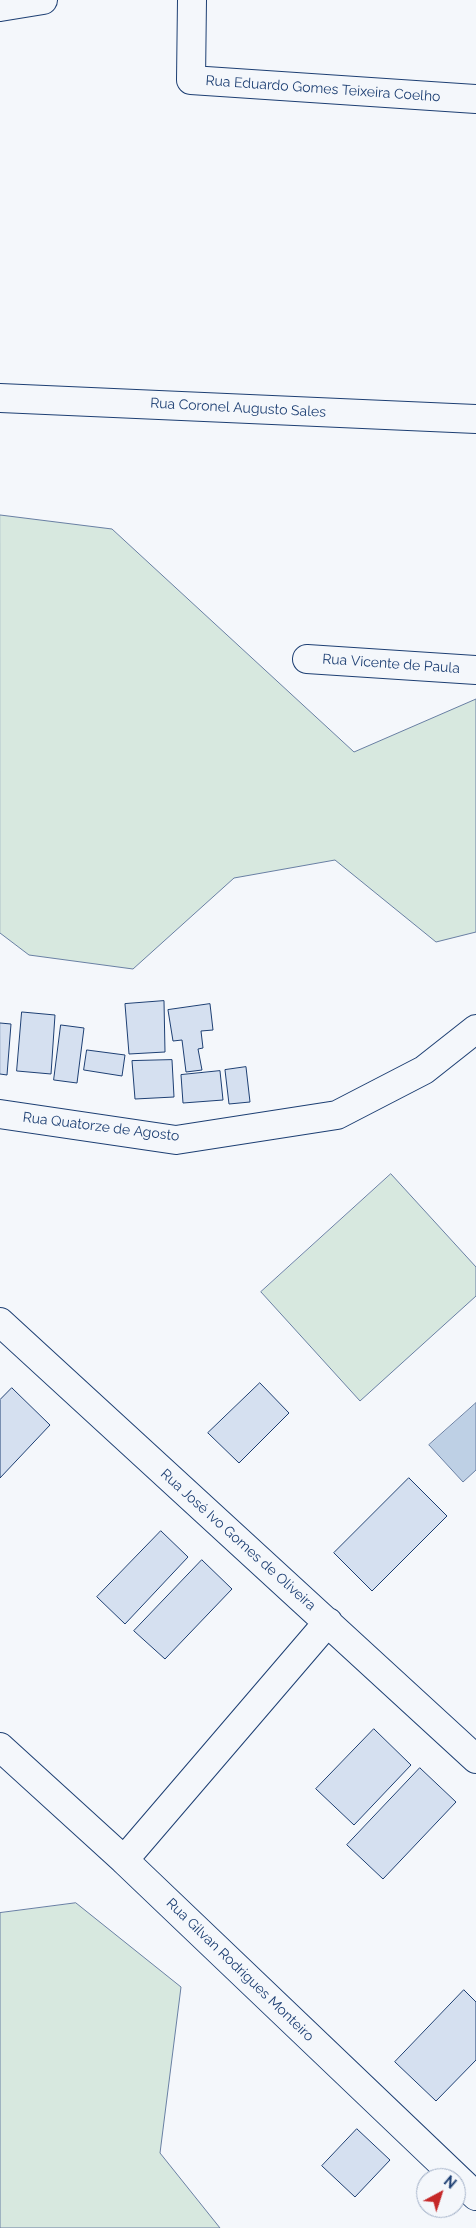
<!DOCTYPE html>
<html>
<head>
<meta charset="utf-8">
<style>
  body { margin:0 }
  #map { position:relative; width:476px; height:2228px; overflow:hidden; background:#f4f7fb; font-family:Raleway,sans-serif }
  canvas { display:block }
  .north { position:absolute; left:416px; top:2168px; width:50px; height:50px; box-sizing:border-box; background:#f4f7fb; border:1px solid #9eadc5; border-radius:50%; rotate:40deg; font-size:14px; font-weight:700; line-height:20px; text-align:center; color:#1d3f73 }
  .north::after { content:''; display:block; margin:auto; width:18px; height:22px; background:#c62828; clip-path:polygon(50% 0,100% 100%,50% 72%,0 100%) }
</style>
</head>
<body>
<div id="map">
<canvas width="476" height="2228"></canvas>
<div class="north">N</div>
</div>
<script>
const ctx = document.querySelector('canvas').getContext('2d');
ctx.lineJoin = 'round';
function paint(path, color) { ctx.fillStyle = color; ctx.fill(path, 'evenodd'); }
function stroke(path, color, width, dash) { ctx.strokeStyle = color; ctx.lineWidth = width; ctx.lineCap = dash ? 'butt' : 'round'; ctx.setLineDash(dash || []); ctx.stroke(path); }
function drawText(font, color, halo, rows, align = 'center') {
  ctx.font = font + ' Raleway,sans-serif'; ctx.lineWidth = 4; ctx.setLineDash([]); ctx.textBaseline = 'middle'; ctx.strokeStyle = halo; ctx.fillStyle = color; for (const [text, x, y, turn = 0] of rows) {
    ctx.save(); ctx.translate(x, y); ctx.rotate((+turn || 0) * Math.PI / 180); ctx.textAlign = isNaN(turn) ? turn : align; if (halo) ctx.strokeText(text, 0, 0); ctx.fillText(text, 0, 0); ctx.restore();
  }
}
const green = new Path2D(`
  M0,515L112,529L354,752L476,699V932L436,942L335,860L234,878L133,969L29,955L0,933Z
  M391,1174L476,1267V1296L360,1401L261,1292Z
  M76,1903L181,1987L160,2153L220,2228H0V1913Z`);
const water = new Path2D(`
  M476,1403V1470L463,1482L429,1445Z`);
const building = new Path2D(`
  M164,1001L165,1052L129,1054L125,1004Z
  M210,1004L213,1030L201,1031L203,1048L198,1049L202,1070L186,1072L182,1040L173,1041L168,1010Z
  M22,1012L55,1015L51,1074L17,1071Z
  M0,1023L11,1024L7,1075L0,1074Z
  M61,1025L84,1028L77,1083L54,1080Z
  M87,1050L125,1055L122,1076L84,1070Z
  M172,1060L174,1097L135,1099L132,1061Z
  M246,1067L250,1102L229,1104L225,1070Z
  M220,1071L223,1100L183,1103L181,1075Z
  M260,1383L289,1413L239,1463L208,1433Z
  M12,1388L50,1425L0,1478V1400Z
  M409,1478L447,1516L372,1591L334,1553Z
  M161,1531L188,1557L125,1624L97,1597Z
  M202,1560L232,1589L165,1659L134,1631Z
  M374,1729L411,1765L354,1825L316,1789Z
  M420,1768L456,1802L383,1879L347,1845Z
  M464,1990L476,2002V2060L436,2101L395,2062Z
  M357,2129L390,2160L355,2197L322,2166Z`);
const street = new Path2D(`
  M192,0L191,80L476,99
  M0,7L43,0
  M0,398L476,419
  M307,659L476,670
  M0,1322L476,1759
  M0,1747L124,1860L476,2196
  M124,1860L328,1622`);
const secondary = new Path2D(`
  M0,1114L176,1140L337,1115L424,1070L476,1029`);
const streetNames = [
  ["Rua Eduardo Gomes Teixeira Coelho",323,89,4],
  ["Rua Coronel Augusto Sales",238,408,3],
  ["Rua Vicente de Paula",391,664,4],
  ["Rua Quatorze de Agosto",101,1127,7],
  ["Rua José Ivo Gomes de Oliveira",238,1540,42],
  ["Rua Gilvan Rodrigues Monteiro",240,1970,44]
];
paint(green, '#d7e8df');
stroke(green, '#687fa3', 1);
paint(water, '#bed0e5');
stroke(water, '#687fa3', 1);
paint(building, '#d5e0f0');
stroke(building, '#1d3f73', 1);
stroke(street, '#1d3f73', 30);
stroke(secondary, '#1d3f73', 30);
stroke(street, '#f4f7fb', 28);
stroke(secondary, '#f4f7fb', 28);
drawText('14px', '#1d3f73', '#f4f7fb', streetNames);
</script>
</body>
</html>
